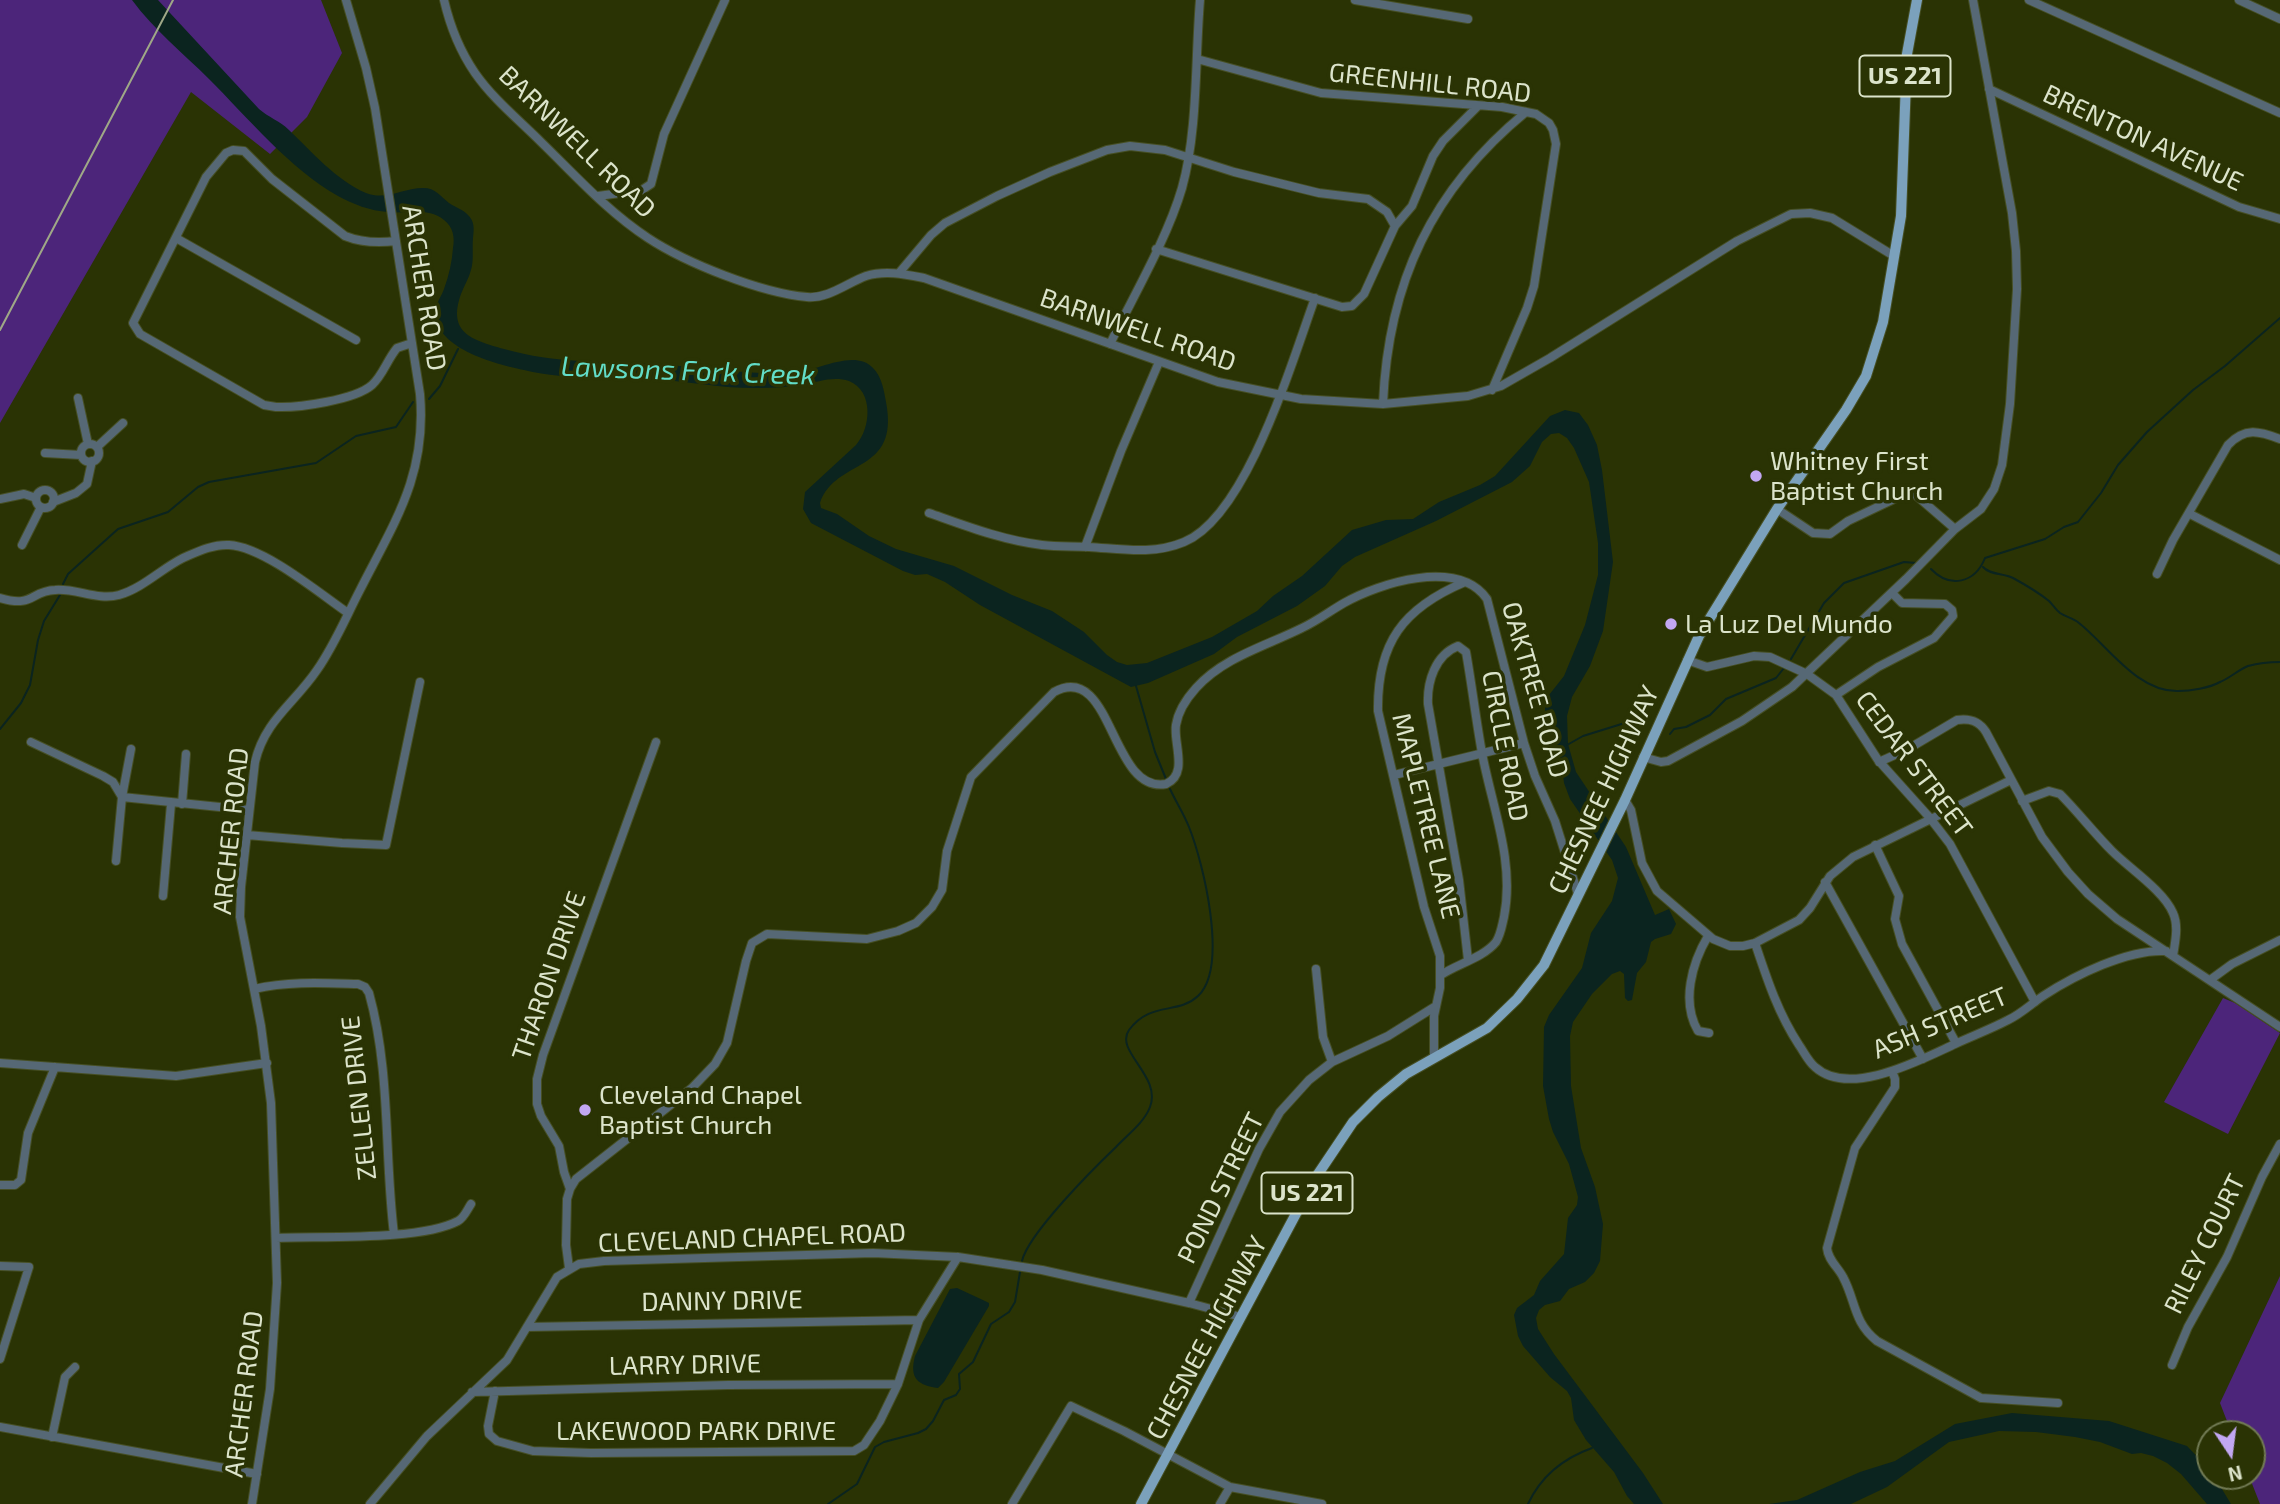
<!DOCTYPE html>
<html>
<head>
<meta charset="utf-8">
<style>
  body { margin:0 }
  #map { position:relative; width:2280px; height:1504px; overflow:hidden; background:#2a3304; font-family:"Exo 2",sans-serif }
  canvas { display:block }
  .north { position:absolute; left:2196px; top:1420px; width:70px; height:70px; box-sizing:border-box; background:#2a3304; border:2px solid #717a54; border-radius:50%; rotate:167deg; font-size:19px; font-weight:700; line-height:28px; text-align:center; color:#dce4cb }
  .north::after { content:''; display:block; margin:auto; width:24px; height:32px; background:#c2a7f2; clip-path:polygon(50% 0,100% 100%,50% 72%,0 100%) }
</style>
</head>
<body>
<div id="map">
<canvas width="2280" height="1504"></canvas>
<div class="north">N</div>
</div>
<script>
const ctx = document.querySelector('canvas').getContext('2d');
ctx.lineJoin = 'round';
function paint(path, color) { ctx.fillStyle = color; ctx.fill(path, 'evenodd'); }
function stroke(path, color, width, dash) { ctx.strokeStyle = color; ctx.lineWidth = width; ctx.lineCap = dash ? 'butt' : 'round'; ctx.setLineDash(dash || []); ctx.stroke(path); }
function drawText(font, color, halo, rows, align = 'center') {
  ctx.font = font + ' "Exo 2",sans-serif'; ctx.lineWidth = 7; ctx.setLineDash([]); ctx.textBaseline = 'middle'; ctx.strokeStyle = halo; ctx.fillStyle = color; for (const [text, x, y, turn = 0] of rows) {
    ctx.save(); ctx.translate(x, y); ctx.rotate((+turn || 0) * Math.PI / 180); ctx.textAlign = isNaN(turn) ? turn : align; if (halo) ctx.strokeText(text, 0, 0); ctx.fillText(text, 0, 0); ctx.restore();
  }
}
const green = new Path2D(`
  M0,0H321L342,53L307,117L270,154L191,92L0,423Z
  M2223,998L2235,1003L2280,1033L2228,1134L2164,1102Z
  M2280,1276V1504H2260L2249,1476H2252V1434H2232L2220,1403Z`);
const water = new Path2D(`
  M132,0H158L259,109C268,117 280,121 289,130C312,152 336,180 366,193C387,201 402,188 423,188C436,188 440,196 449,203C455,207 462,209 467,214C475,221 474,229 473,238C472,249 474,260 471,270C469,278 464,286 461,294C447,333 472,340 504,349C557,364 601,361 655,364C701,367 747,375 792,373C816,372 854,348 873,368C882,377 884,391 886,402C900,475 836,457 820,503L821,508L837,514L869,536L896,549L954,566L1012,595L1052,611L1084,632L1107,655L1117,662L1127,665L1147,663L1212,637L1257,611L1273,596L1302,576L1352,530L1386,520L1413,519L1439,502L1480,485L1495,476L1550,416L1565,410L1579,413L1588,425L1597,445L1602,470L1613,562L1603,631L1590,666L1572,697L1567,716L1568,744L1576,772L1626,847L1655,915L1669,909L1676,924L1671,934L1655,939L1651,942L1646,962L1637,973L1632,1000L1628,1001L1625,998L1624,974L1620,971L1612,974L1592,994L1573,1022L1570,1036L1571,1086L1581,1148L1595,1187L1603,1224L1600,1261L1594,1273L1585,1282L1569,1289L1560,1301L1545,1305L1539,1310L1536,1318L1538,1329L1554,1354L1643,1473L1663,1504H1634L1627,1496L1614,1472L1586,1440L1574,1420L1571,1398L1567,1391L1550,1377L1523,1346L1518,1336L1514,1315L1517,1308L1534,1295L1540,1281L1564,1254L1568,1218L1577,1205L1578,1197L1569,1164L1553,1132L1549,1119L1543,1086L1544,1027L1549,1015L1582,968L1591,933L1612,901L1618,878L1612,860L1570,799L1564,783L1562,766L1556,740L1545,716V706L1549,695L1564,676L1585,625L1598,575V543L1589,482L1574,448L1567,438L1559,433L1551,434L1542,442L1530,466L1512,482L1436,521L1355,557L1342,566L1325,586L1297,606L1237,637L1214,654L1148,683L1131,687L980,605L945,582L927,574L915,575L903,571L811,523L803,509L805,492L856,445C871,428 874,391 849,381C833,376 818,382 802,385C789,387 774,388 760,388C728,389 697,383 666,380C618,377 570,381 524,370C496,364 430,348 436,308C437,302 442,295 444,289C449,275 452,262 453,248C455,237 453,227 444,220C428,207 406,214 388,212C370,211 353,204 338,196C291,170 247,117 209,79C183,53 154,30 132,0Z
  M957,1288L985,1301L989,1303V1306L944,1382L938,1388C918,1385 909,1379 915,1356L950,1289Z
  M2012,1413L2109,1421L2187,1446L2210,1470V1476H2214L2231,1504H2207L2181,1474L2167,1463L2153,1456L2141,1453L2132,1454L2100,1442L2075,1437L2036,1432L1999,1431L1949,1442L1887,1487L1851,1504H1769L1797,1500L1860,1472L1895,1461L1955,1424Z`);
const stream = new Path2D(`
  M429,399L440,386L458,349
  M1983,567C1990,575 2003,573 2013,578C2024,584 2039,593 2049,601C2053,605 2056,610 2060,613C2066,617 2073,618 2079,623C2107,645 2137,692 2178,691C2191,691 2209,688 2220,682C2230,678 2238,670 2248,666C2259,663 2269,662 2280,662
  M1931,569C1950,589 1975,583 1985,558L2045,539L2064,527L2078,522L2101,493L2118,465L2147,432L2193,390L2225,366L2280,318
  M63,584L68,574L118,529L168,512L198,487L209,482L316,463L356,436L396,427L413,402
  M1791,659L1824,603L1844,583L1904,562L1916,563
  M1136,686L1155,752L1166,779
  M0,729L21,703L30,685L38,640L44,621L60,595
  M1670,734L1674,729L1686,727L1710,715L1726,699L1776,678L1784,668
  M1567,745L1583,736L1628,722L1641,734
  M1022,1261C1028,1234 1094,1168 1116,1147C1127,1135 1144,1123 1150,1107C1162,1076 1114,1051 1129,1030C1150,1001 1178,1015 1198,996C1229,967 1203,862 1189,827C1184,814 1176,802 1170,789
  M828,1504L857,1484L875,1447L884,1442L918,1433L926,1429L933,1421L944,1400L956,1395L960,1389L959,1374L973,1362L991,1324L1009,1312L1015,1302L1020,1272
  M1528,1504C1541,1476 1564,1458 1592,1448`);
const minor = new Path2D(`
  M444,0C450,26 460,51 475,73C493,99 519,120 541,142C575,175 608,212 648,238C686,263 761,293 807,297C828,299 847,283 866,276C885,270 904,274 924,278L1218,382L1301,399L1383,404L1468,396L1501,386L1550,358L1737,241L1791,214L1810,213L1832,218L1894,256
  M1355,0L1468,19
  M2029,0L2280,113
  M2239,0L2280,19
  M1197,59L1321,93L1502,107L1536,114L1549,123L1553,130L1556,144L1534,286L1527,308L1492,390
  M1989,89L2239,207L2280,219
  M598,196L642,190L651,184L664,134L725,0
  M176,238L356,340
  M396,241C380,243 360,242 345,236L272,179L244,151L233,150L226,153L206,177L133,323L140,334L264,405L276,407C298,408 355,400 372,385C383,375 387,360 397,348L412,343
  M1156,249L1342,307L1352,306L1364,294L1395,226L1412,206L1433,156L1443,141L1478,106
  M899,273L931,235L945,223L997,196L1050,172L1107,150L1130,146L1165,150L1234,172L1319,193L1368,199L1387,212L1395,226
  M1110,344C1134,295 1167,239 1182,188C1198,131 1195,59 1200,0
  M78,398L88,444
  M1383,404C1388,283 1432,189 1526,112
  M81 453a9 9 0 1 1 18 0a9 9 0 1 1-18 0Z
  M97,447L123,423
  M45,453L81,455
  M36 499a9 9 0 1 1 18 0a9 9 0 1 1-18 0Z
  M0,499L24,494L36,498
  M53,502L76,493L87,484L92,461
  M1777,509L1813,533L1830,534L1848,521L1911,491L1955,529
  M929,513C966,526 1002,540 1042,545C1058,547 1074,546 1089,547C1122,549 1153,555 1184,542C1247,516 1292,361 1315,298
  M2190,514L2280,560
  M22,545L41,507
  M1085,547L1121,451L1159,362
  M2157,574L2173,540L2228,445C2245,427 2259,431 2280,439
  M0,598C34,608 30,591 55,590C76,588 98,601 119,595C143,588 161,569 183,558C197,552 213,544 229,545C264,547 319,593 348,613
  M1687,660L1707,667L1754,656L1770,657L1807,674L1836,695L1878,760L1930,818L1950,844L2035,1002
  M1836,695L1878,667L1934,638L1953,616L1952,610L1945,604L1902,603L1892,593
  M31,742L103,776L113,782L122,797L249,810
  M1643,757L1661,762L1668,761L1742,721L1792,687L1906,579L1955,529L1981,509L1994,489L2002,465L2010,404L2017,289L2016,251L2012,213L1973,0
  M1879,762L1908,749L1957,720C1970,718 1979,721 1986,732L2042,837L2068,872L2088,894L2117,919L2280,1027
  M1394,775L1524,743
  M1625,800L1631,810L1642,863L1657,891L1713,939L1730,946H1743L1755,943L1799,920L1810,908L1830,876L1853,857L2011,780
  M2022,801L2049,791L2060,794C2078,812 2094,833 2112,851C2129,868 2164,891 2173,913C2179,926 2175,942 2173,956
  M182,804L186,754
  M247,835L342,843L386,845L420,682
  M1875,845L1899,896L1895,919L1902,944L1956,1043
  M116,861L122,797L131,749
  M1825,882L1923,1059
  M163,896L171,804
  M1708,936C1692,963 1681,1002 1698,1031L1709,1033
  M1755,943C1767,979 1778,1013 1799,1045C1804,1052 1808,1061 1815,1067C1849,1098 1920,1060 1955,1044C1972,1036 1991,1029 2008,1020C2021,1014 2031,1004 2043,996C2075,975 2128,949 2166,951
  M1316,969L1323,1037L1332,1062
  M1441,975C1457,964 1483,958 1496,942C1501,934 1502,925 1504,917C1515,861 1492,807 1482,753C1476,720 1472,686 1466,652L1458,646C1435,655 1427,682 1428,704L1459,880L1468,960
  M2210,980L2232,964L2280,940
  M254,989C289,981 323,983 358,984L365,987L369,993C391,1072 384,1154 394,1234
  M1434,1058V1016L1440,988V956L1424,907L1378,711C1377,643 1403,608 1465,582
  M0,1063L176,1076L267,1063
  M1892,1071L1895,1079V1087L1855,1148L1827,1248C1828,1260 1838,1267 1843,1277C1856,1301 1853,1322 1877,1341L1981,1398L2058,1403
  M0,1185H15L21,1180L28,1133L55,1067
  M570,1189L576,1179L692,1088L715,1064L727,1043L746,961L752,943L767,934L867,939L898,931L916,923L932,907L942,890L947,851L971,777L1054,692C1113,660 1110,794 1166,784C1189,774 1173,743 1176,725C1178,712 1187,698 1196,688C1224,657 1266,646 1302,628C1317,621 1330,611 1344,603C1379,583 1458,558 1487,599L1524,743L1535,776L1555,821L1578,894
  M276,1238C322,1236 420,1241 458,1221C464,1218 467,1210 471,1204
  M0,1266L29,1267L0,1359
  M569,1268L566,1245L567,1199L570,1189L564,1172L559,1146L541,1116L537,1104V1079L543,1055L656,742
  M1189,1303L1259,1149L1280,1112L1309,1080L1332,1062L1388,1036L1436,1006
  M527,1327L919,1320
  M2172,1365L2188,1327L2227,1257L2262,1177L2280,1144
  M495,1391L488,1426L489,1434L497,1441L533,1451L591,1453L854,1451L864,1445L880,1421L898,1384L919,1320L958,1257
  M472,1392L728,1385L898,1384
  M0,1427L257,1474
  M52,1437L65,1377L75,1367
  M252,1504L270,1389L277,1283L271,1103L261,1026L240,917L241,887L255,762C265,720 294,704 317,670C334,646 346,617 360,590C395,521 427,475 420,394L375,108L366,68L346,0
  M370,1504L427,1436L507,1360L557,1277L579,1264L604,1261L873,1253L958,1257L1042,1270L1189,1303L1241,1317
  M1012,1504L1071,1406L1124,1431L1230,1487L1322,1504
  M1220,1504L1230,1487`);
const major = new Path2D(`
  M1141,1504L1314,1180L1353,1122L1378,1097L1406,1074L1487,1028L1517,999L1544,965L1625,800L1699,636L1777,509L1846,410L1866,376L1883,322L1901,216L1907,54L1917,0`);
const rail = new Path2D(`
  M0,330L173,0`);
const markers = [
  [1756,476,7,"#c2a7f2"],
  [1671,624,7,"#c2a7f2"],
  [585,1110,7,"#c2a7f2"]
];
const shields = [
  [1905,76,91],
  [1307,1193,91]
];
const shieldNames = [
  ["US 221",1905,76],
  ["US 221",1307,1193]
];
const streetNames = [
  ["GREENHILL ROAD",1430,83,6],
  ["BRENTON AVENUE",2143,138,25],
  ["BARNWELL ROAD",577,142,44],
  ["ARCHER ROAD",424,288,81],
  ["BARNWELL ROAD",1138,330,19],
  ["OAKTREE ROAD",1535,690,74],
  ["CIRCLE ROAD",1505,746,79],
  ["CEDAR STREET",1914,764,53],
  ["CHESNEE HIGHWAY",1604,790,-65],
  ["MAPLETREE LANE",1426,816,76],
  ["ARCHER ROAD",231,831,-84],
  ["THARON DRIVE",549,976,-71],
  ["ASH STREET",1940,1023,-23],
  ["ZELLEN DRIVE",359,1098,-96],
  ["POND STREET",1221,1188,-64],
  ["CLEVELAND CHAPEL ROAD",752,1238,-2],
  ["RILEY COURT",2205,1244,-64],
  ["DANNY DRIVE",722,1301,-1],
  ["CHESNEE HIGHWAY",1207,1338,-62],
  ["LARRY DRIVE",685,1365,-1],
  ["ARCHER ROAD",244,1394,-83],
  ["LAKEWOOD PARK DRIVE",696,1431]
];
const poiNames = [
  ["Whitney First",1770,461],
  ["Baptist Church",1770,491],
  ["La Luz Del Mundo",1685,624],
  ["Cleveland Chapel",599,1095],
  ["Baptist Church",599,1125]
];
const waterNames = [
  ["Lawsons Fork Creek",688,371,2]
];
paint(green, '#4c257a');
paint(water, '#0b241f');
stroke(stream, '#0b241f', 2);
stroke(minor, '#464f24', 10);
stroke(major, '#464f24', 12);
stroke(minor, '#566875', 8);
stroke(major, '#7ba1bc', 10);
stroke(rail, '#9fa887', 2);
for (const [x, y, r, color] of markers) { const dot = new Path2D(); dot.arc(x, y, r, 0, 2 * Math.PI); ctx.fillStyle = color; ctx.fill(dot); stroke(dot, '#2a3304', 2.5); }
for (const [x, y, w] of shields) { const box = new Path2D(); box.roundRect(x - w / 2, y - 20.5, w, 41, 5); ctx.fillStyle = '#2a3304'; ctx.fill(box); stroke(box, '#dce4cb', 2); }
drawText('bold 24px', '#dce4cb', null, shieldNames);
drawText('26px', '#dce4cb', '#2a3304', streetNames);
drawText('26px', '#dce4cb', '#2a3304', poiNames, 'left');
drawText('italic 28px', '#62ddc8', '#2a3304', waterNames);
</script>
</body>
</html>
